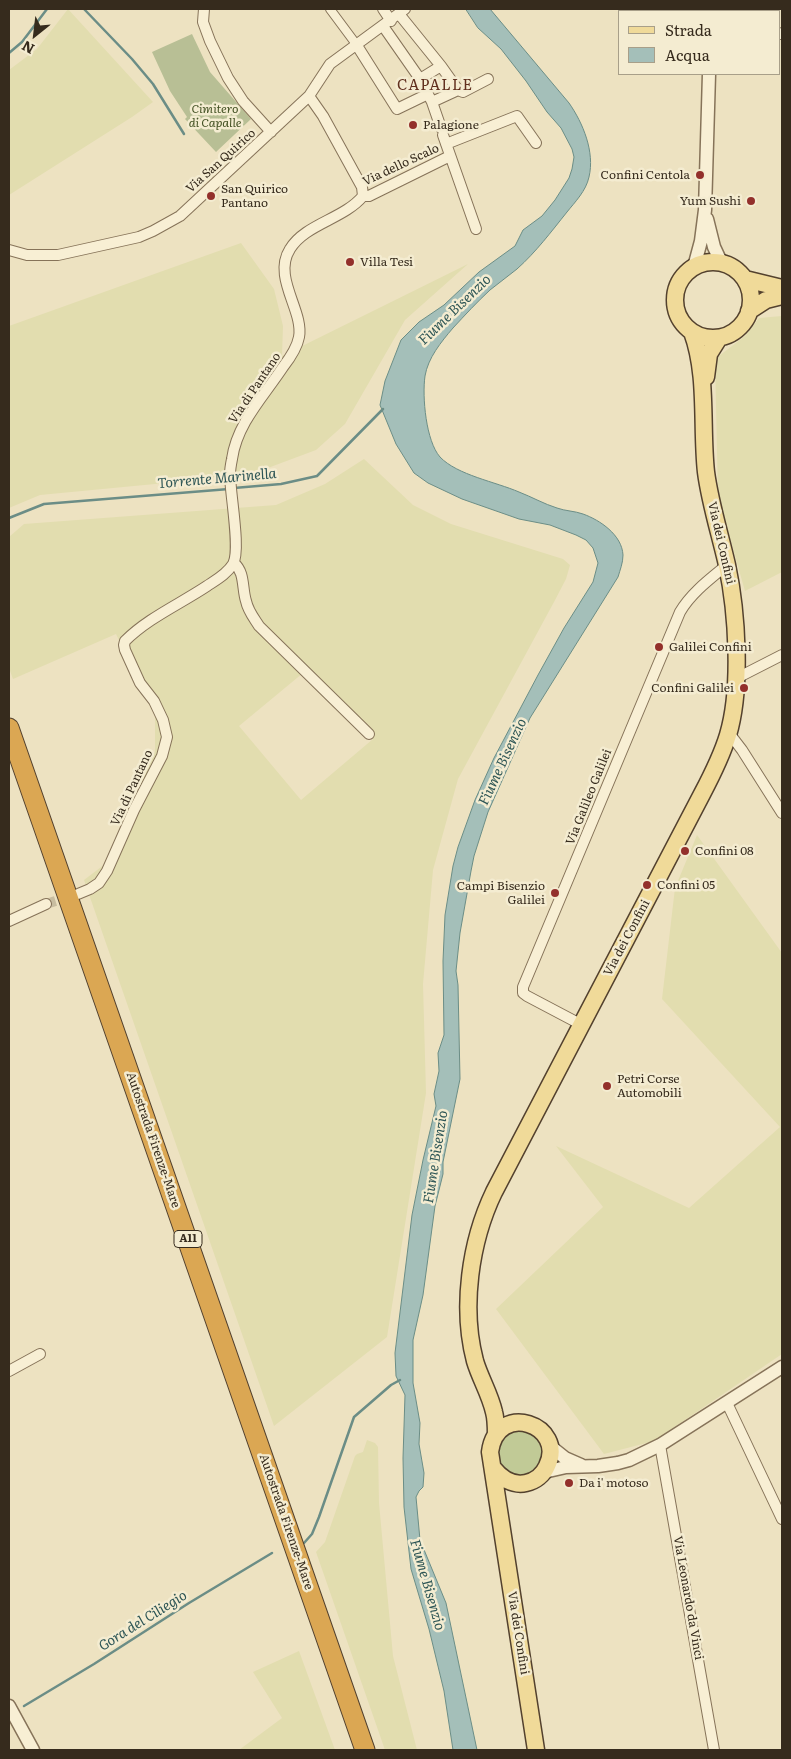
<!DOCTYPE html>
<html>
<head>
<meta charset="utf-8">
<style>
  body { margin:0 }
  #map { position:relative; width:791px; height:1759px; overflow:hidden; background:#ede2c1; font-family:Literata,serif }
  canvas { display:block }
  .frame { position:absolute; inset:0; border:10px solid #362b1d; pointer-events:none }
  .legend { position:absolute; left:618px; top:10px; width:162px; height:65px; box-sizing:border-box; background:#f4ecd1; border:1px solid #a89f89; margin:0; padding:6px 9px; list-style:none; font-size:15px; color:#362b1d }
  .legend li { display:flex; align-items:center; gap:10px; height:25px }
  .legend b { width:25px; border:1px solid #a89f89 }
  .north { position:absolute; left:10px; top:10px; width:50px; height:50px; -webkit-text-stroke:4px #f4ecd1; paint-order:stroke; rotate:209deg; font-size:14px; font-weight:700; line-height:20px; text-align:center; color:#362b1d }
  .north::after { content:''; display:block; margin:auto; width:18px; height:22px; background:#362b1d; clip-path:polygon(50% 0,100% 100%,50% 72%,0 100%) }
</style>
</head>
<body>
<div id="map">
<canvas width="791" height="1759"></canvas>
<div class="frame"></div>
<ul class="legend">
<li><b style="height:6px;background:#f0da99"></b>Strada</li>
<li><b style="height:14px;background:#a4bfb9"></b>Acqua</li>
</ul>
<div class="north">N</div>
</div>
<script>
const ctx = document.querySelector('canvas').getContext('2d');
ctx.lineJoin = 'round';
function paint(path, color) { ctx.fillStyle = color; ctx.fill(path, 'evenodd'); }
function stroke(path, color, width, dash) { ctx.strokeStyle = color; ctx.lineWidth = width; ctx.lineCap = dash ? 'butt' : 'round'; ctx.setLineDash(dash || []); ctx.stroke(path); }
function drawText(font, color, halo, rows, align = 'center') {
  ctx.font = font + ' Literata,serif'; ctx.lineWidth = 5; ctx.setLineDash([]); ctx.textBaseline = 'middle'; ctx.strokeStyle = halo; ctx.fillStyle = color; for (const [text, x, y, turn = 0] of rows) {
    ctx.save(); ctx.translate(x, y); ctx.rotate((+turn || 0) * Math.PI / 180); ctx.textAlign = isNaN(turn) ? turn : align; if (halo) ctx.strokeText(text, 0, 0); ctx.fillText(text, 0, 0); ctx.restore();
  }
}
const farmland = new Path2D(`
  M68,9L153,102L132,117L9,195V70L37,49Z
  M241,243L274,289L283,326L282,356L468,264L405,320L345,424L316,450L249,475L40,495L9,508V326Z
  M782,316V572L745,591L718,497L715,359L745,336L759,318Z
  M364,459L413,505L451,524L563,559L570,565L566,579L554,602L458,779L433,870L423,984L426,1093L387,1337L274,1426L84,880L105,864L155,752V713L116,634L13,679L9,668V537L24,524L276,505L325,484ZM303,673L373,739L301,800L239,726Z
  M697,835L782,953V1354L654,1441L604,1454L496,1309L603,1207L556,1146L689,1208L780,1127L662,999L675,888Z
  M367,1440L375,1443L378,1447L379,1503L393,1656L417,1750H385L316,1552L325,1542L355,1456L357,1454L363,1452Z
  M299,1651L335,1750H239L282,1718L253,1672Z`);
const green = new Path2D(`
  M514,1430L532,1433C535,1436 541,1441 542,1445C550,1464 528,1482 510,1475C505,1473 501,1465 497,1461L498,1443Z`);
const cemetery = new Path2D(`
  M192,34L210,72L251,119L216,152L185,119L187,117L170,91L152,52Z`);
const water = new Path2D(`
  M466,9H490L569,103C583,123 595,152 589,177C586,191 575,202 567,212C551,232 536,252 517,269C508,276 499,283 490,290C477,302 465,315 453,328C441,342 428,358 425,376C422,397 426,441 440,457C457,475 496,482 519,492C532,497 544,504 557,508C565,511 575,511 583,514C600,520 622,535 623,555C623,563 620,570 618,577L530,718L488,812L474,856L471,871L460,933L456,971L458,985L460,1079L443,1162V1174L435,1206L423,1295L413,1340V1383L420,1423L419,1444L424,1473L423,1487L419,1491L416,1497L420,1540L446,1603L477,1750H453L444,1691L429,1629L411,1569L404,1507L403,1458L405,1395L396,1376L395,1353L412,1215L423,1160L436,1106L434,1094L439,1071L438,1053L444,1035L443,961L445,915L453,866L458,847L475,800L494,758L538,675L564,628L593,582L598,563L593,548L586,540L576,535L550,525L519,519L462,499L428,483L414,473L396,444L380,405L385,381L401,340L419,322L444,305L479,272L515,246L523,230L542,216L555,200L569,178L572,169L574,157L572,149L561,128L547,112L526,81L501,49L478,28Z`);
const stream = new Path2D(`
  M84,9L132,59L153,84L184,134
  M9,53L22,42L47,9
  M234,488L281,484L317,476L383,409
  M9,518L44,504L229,489
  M304,1543L312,1534L319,1517L354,1417L391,1385L400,1380
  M24,1706L94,1664L189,1603L272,1553`);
const minorTunnel = new Path2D(`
  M46,904L71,896`);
const pedestrian = new Path2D(`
  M330,9L356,44`);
const minor = new Path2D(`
  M204,9L203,22L210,41L228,78L243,101L271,132
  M383,9L391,21
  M399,14L441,66
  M383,26L420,79L432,102L458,90L441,66L420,79
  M780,34L782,33
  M356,44L397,109L428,94
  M458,90L463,92L488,79
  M432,102L441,128
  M443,135L476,229
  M446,144L517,116L536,143
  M363,196H369L450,156
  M9,250L27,255H58L139,237L153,231L180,216L309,96L330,64L405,9
  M234,563C245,572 242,589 246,601C248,611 254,618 259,626L369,734
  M735,679L782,655
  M729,733L742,750L782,813
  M78,894L90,889L99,883L107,871L134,810L162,756L167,737L163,720L154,701L140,683L125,650L124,645L125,641C148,618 180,604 207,586C216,580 227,574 233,564C241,550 230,494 230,474C230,469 231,464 232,459C237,423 264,396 283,367C290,358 297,348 299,337C304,311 272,277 290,249C305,224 344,219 363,196L362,187L323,116L309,96
  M9,921L46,904
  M582,1025L527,996L523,993V987L680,612C691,593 710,579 727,565
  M9,1371L40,1354
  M727,1403L782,1519
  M660,1445L714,1750`);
const tertiary = new Path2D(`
  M699,9L700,11
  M707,219L714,247L721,262
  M694,267L701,241L705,210L709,74
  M550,1446L565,1458L581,1465
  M544,1472L566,1467L598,1466L618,1463L629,1460L660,1445L782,1367
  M9,1706L33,1750`);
const primary = new Path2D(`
  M675 300a38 38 0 1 1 76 0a38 38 0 1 1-76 0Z
  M745,279L782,288
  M749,311L766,300L782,296
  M706,377L709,354L719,338
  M496,1435C496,1427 496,1419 494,1412C490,1394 480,1378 475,1361C461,1308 470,1242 494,1192L702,794C712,775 722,755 728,735C742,688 737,612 727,565C720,534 710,503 706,472C701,427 708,375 692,332
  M493,1468C501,1478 513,1486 526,1483C535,1481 543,1475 547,1466C567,1425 497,1400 490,1452L536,1750`);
const motorway = new Path2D(`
  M9,728L365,1750`);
const markers = [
  [413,125,5,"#93302b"],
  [700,175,5,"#93302b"],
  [211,196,5,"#93302b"],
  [751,201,5,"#93302b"],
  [350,262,5,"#93302b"],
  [659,647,5,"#93302b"],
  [744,688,5,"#93302b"],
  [685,851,5,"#93302b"],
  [647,885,5,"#93302b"],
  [555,893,5,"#93302b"],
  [607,1086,5,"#93302b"],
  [569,1483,5,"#93302b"]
];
const shields = [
  [188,1239,28]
];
const shieldNames = [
  ["A11",188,1239]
];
const parkNames = [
  ["Cimitero",215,109],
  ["di Capalle",215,123]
];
const poiNames = [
  ["Palagione",423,125],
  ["Confini Centola",690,175,"right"],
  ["San Quirico",221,189],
  ["Pantano",221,203],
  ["Yum Sushi",741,201,"right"],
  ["Villa Tesi",360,262],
  ["Galilei Confini",669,647],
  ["Confini Galilei",734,688,"right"],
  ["Confini 08",695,851],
  ["Confini 05",657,885],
  ["Campi Bisenzio",545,886,"right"],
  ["Galilei",545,900,"right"],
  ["Petri Corse",617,1079],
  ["Automobili",617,1093],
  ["Da i' motoso",579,1483]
];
const streetNames = [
  ["Via San Quirico",221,161,-42],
  ["Via dello Scalo",401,165,-25],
  ["Via di Pantano",255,388,-56],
  ["Via dei Confini",721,543,77],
  ["Via di Pantano",132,788,-65],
  ["Via Galileo Galilei",589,797,-68],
  ["Via dei Confini",627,938,-62],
  ["Autostrada Firenze-Mare",153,1140,71],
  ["Autostrada Firenze-Mare",286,1522,71],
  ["Via Leonardo da Vinci",688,1598,80],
  ["Via dei Confini",518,1633,81]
];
const waterNames = [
  ["Fiume Bisenzio",455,310,-44],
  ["Torrente Marinella",217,479,-5],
  ["Fiume Bisenzio",503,762,-65],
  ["Fiume Bisenzio",436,1157,-81],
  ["Fiume Bisenzio",427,1585,74],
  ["Gora del Ciliegio",143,1621,-32]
];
const quarterNames = [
  ["CAPALLE",435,86]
];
paint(farmland, '#e2ddaf');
paint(green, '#c1ca96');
paint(cemetery, '#b8bf95');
paint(water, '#a4bfb9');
stroke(water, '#6b8d86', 1);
stroke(stream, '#6b8d86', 2.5);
stroke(minorTunnel, '#c8bda0', 10, [10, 5]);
stroke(pedestrian, '#867359', 10);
stroke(minor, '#867359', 12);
stroke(tertiary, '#867359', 15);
stroke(primary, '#53412e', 19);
stroke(motorway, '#53412e', 21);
stroke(pedestrian, '#f8efd4', 8);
stroke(minor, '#f8efd4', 10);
stroke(tertiary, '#f8efd4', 12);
stroke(primary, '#f0da99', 16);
stroke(motorway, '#dba753', 19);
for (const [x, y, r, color] of markers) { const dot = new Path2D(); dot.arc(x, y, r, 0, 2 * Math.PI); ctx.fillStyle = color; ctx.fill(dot); stroke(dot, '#f4ecd1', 2); }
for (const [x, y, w] of shields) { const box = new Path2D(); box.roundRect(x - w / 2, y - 8.5, w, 17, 4); ctx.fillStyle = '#f4ecd1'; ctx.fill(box); stroke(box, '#362b1d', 1); }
drawText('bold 11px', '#362b1d', null, shieldNames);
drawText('italic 12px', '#445224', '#f4ecd1', parkNames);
drawText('12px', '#362b1d', '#f4ecd1', poiNames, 'left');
drawText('12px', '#362b1d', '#f4ecd1', streetNames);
drawText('italic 14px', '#2d5555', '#f4ecd1', waterNames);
ctx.letterSpacing = '1px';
drawText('15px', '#61301e', '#f4ecd1', quarterNames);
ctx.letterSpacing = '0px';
</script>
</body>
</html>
